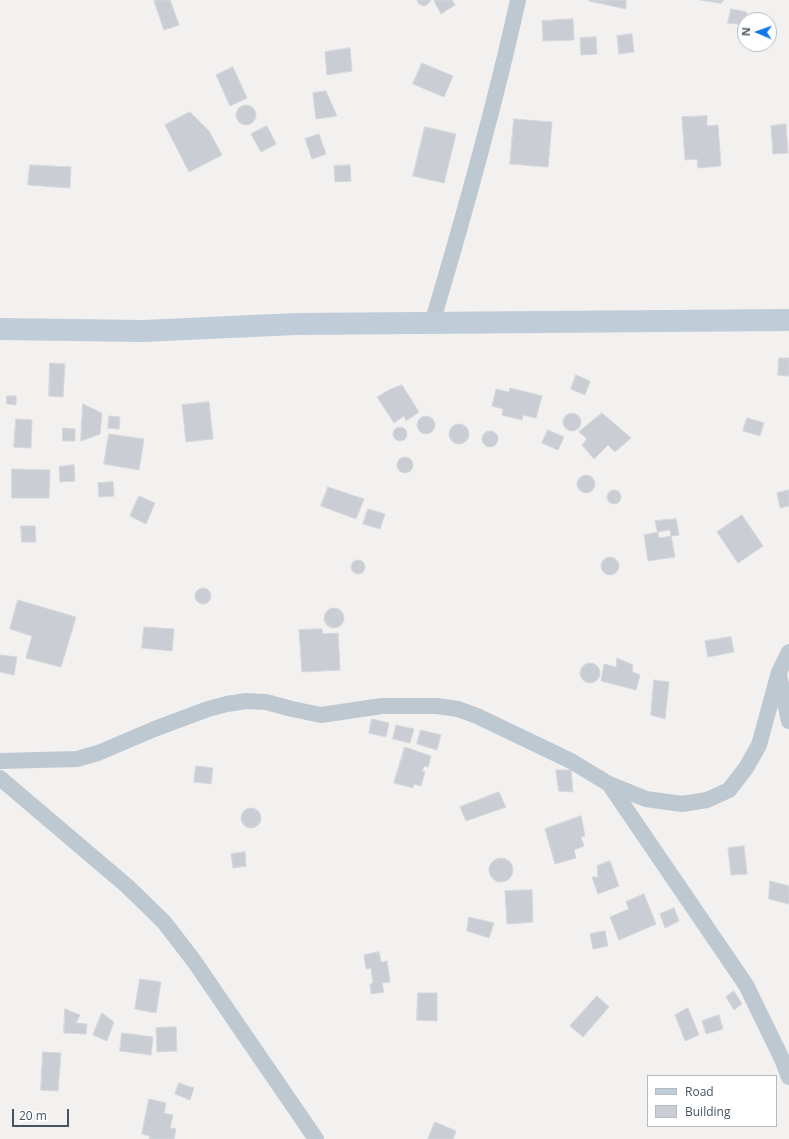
<!DOCTYPE html>
<html>
<head>
<meta charset="utf-8">
<style>
  body { margin:0 }
  #map { position:relative; width:789px; height:1139px; overflow:hidden; background:#f3f0f0; font-family:"Open Sans",sans-serif }
  canvas { display:block }
  .legend { position:absolute; left:647px; top:1075px; width:130px; height:52px; box-sizing:border-box; background:#fff; border:1px solid #b5bbbf; margin:0; padding:5px 7px; list-style:none; font-size:12px; color:#47545f }
  .legend li { display:flex; align-items:center; gap:8px; height:20px }
  .legend b { width:20px; border:1px solid #b5bbbf }
  .north { position:absolute; left:737px; top:12px; width:40px; height:40px; box-sizing:border-box; background:#fff; border:1px solid #b5bbbf; border-radius:50%; rotate:272deg; font-size:11px; font-weight:700; line-height:16px; text-align:center; color:#47545f }
  .north::after { content:''; display:block; margin:auto; width:14px; height:18px; background:#1276eb; clip-path:polygon(50% 0,100% 100%,50% 72%,0 100%) }
  .scale { position:absolute; left:12px; top:1109px; width:57px; height:18px; box-sizing:border-box; border:2px solid #47545f; border-top:0; padding-left:5px; font-size:12px; line-height:14px; white-space:nowrap; color:#47545f; -webkit-text-stroke:3px #fff; paint-order:stroke }
</style>
</head>
<body>
<div id="map">
<canvas width="789" height="1139"></canvas>
<ul class="legend">
<li><b style="height:5px;background:#c0ccd8"></b>Road</li>
<li><b style="height:11px;background:#cacdd3"></b>Building</li>
</ul>
<div class="north">N</div>
<div class="scale">20 m</div>
</div>
<script>
const ctx = document.querySelector('canvas').getContext('2d');
ctx.lineJoin = 'round';
function paint(path, color) { ctx.fillStyle = color; ctx.fill(path, 'evenodd'); }
function stroke(path, color, width, dash) { ctx.strokeStyle = color; ctx.lineWidth = width; ctx.lineCap = dash ? 'butt' : 'round'; ctx.setLineDash(dash || []); ctx.stroke(path); }
const building = new Path2D(`
  M157,0H170L179,25L164,30L154,1Z
  M417,0H431L428,4L424,6L419,4Z
  M435,0H452L455,5L441,14L434,1Z
  M589,0H626V9L589,1Z
  M700,0H724L721,3Z
  M731,9L747,12L745,25L728,23Z
  M573,19L574,40L543,41L542,21Z
  M632,34L634,52L619,54L617,36Z
  M596,37L597,54L581,55L580,38Z
  M350,48L352,71L327,75L325,52Z
  M422,63L453,76L444,97L413,84Z
  M233,67L247,98L230,106L216,75Z
  M326,91L337,116L316,119L313,93Z
  M236 115a10 10 0 1 1 20 0a10 10 0 1 1-20 0Z
  M190,112L209,131L222,155L189,172L165,125Z
  M707,116V126L718,125L721,166L698,168L697,159L685,160L682,117Z
  M514,119L552,122L548,167L510,164Z
  M786,124L788,153L773,154L771,126Z
  M267,126L276,144L261,152L251,134Z
  M425,127L456,134L444,183L413,176Z
  M319,134L326,154L312,159L305,139Z
  M30,165L71,167L70,188L28,185Z
  M350,165L351,181L335,182L334,166Z
  M779,358H789V376L778,375Z
  M50,363L65,364L63,397L49,396Z
  M576,375L590,381L585,395L571,389Z
  M402,385L419,412L406,421L404,416L394,423L377,397L389,390Z
  M510,388L542,396L536,418L523,415L522,420L502,415L503,409L492,406L496,389L509,392Z
  M7,396H16V405L7,404Z
  M209,402L213,439L186,442L182,405Z
  M83,404L102,413L100,434L81,441Z
  M602,413L631,438L615,452L608,445L594,459L582,445L587,439L579,432Z
  M563 422a9 9 0 1 1 18 0a9 9 0 1 1-18 0Z
  M109,416L120,417L119,429L108,428Z
  M417 425a9 9 0 1 1 18 0a9 9 0 1 1-18 0Z
  M747,418L764,423L760,436L743,431Z
  M16,419L32,420L31,448L14,447Z
  M449 434a10 10 0 1 1 20 0a10 10 0 1 1-20 0Z
  M393 434a7 7 0 1 1 14 0a7 7 0 1 1-14 0Z
  M63,428L75,429V441H63Z
  M548,430L564,437L558,450L542,443Z
  M482 439a8 8 0 1 1 16 0a8 8 0 1 1-16 0Z
  M109,434L144,439L139,470L104,464Z
  M397 465a8 8 0 1 1 16 0a8 8 0 1 1-16 0Z
  M74,465L75,481L60,482L59,467Z
  M12,469L50,470L49,498H12Z
  M577 484a9 9 0 1 1 18 0a9 9 0 1 1-18 0Z
  M113,482L114,496L99,497L98,483Z
  M328,487L364,499L356,519L321,506Z
  M607 497a7 7 0 1 1 14 0a7 7 0 1 1-14 0Z
  M789,490V506L780,508L777,493Z
  M139,496L155,503L146,524L130,516Z
  M368,509L385,514L380,529L363,524Z
  M742,515L763,546L738,563L717,532Z
  M676,519L679,535L659,538L655,521Z
  M21,526H35L36,542H22Z
  M670,530L675,557L648,561L644,535Z
  M601 566a9 9 0 1 1 18 0a9 9 0 1 1-18 0Z
  M351 567a7 7 0 1 1 14 0a7 7 0 1 1-14 0Z
  M195 596a8 8 0 1 1 16 0a8 8 0 1 1-16 0Z
  M18,600L76,617L61,667L26,658L32,636L10,629Z
  M324 618a10 10 0 1 1 20 0a10 10 0 1 1-20 0Z
  M144,627L174,629L172,651L142,648Z
  M322,629L323,634L338,633L340,670L302,672L299,630Z
  M731,637L734,652L708,657L705,641Z
  M0,655L17,657L14,675L0,672Z
  M617,658L633,665L632,672L640,675L636,690L601,681L604,664L616,667Z
  M580 673a10 10 0 1 1 20 0a10 10 0 1 1-20 0Z
  M654,680L669,682L665,719L651,715Z
  M372,719L389,723L386,737L369,733Z
  M396,725L414,729L410,743L393,739Z
  M421,730L441,735L437,750L417,744Z
  M405,747L431,756L428,767L424,766L422,771L425,772L421,786L414,784L413,788L394,783Z
  M196,766L213,768L211,784L194,782Z
  M556,770H571L573,792L559,791Z
  M499,792L506,807L466,821L460,807Z
  M241 818a10 10 0 1 1 20 0a10 10 0 1 1-20 0Z
  M581,816L585,836L581,837L584,846L574,850L576,858L555,864L545,829Z
  M744,846L747,874L731,875L728,848Z
  M245,852L246,866L233,868L231,854Z
  M489 870a12 12 0 1 1 24 0a12 12 0 1 1-24 0Z
  M610,861L619,886L598,894L592,877H598L597,866Z
  M770,881L789,886V904L769,899Z
  M532,890L533,922L507,924L505,891Z
  M644,894L656,924L619,940L610,917L629,909L626,902Z
  M674,908L679,921L665,928L660,914Z
  M469,917L494,923L489,938L467,931Z
  M605,931L608,946L593,949L590,934Z
  M379,952L381,962L387,961L390,982L382,983L384,992L371,994L370,984L373,983L371,968L366,969L364,955Z
  M140,979L161,982L156,1013L135,1009Z
  M734,991L742,1004L734,1010L726,997Z
  M418,993H437V1021L417,1020Z
  M597,996L609,1007L583,1037L570,1026Z
  M688,1008L699,1035L685,1041L675,1015Z
  M65,1009L80,1015L76,1023L87,1024L86,1034L64,1033Z
  M102,1013L114,1022L107,1041L93,1035Z
  M719,1015L723,1029L706,1034L702,1021Z
  M176,1027L177,1051L157,1052L156,1028Z
  M122,1033L153,1037L151,1055L120,1051Z
  M43,1052L61,1053L58,1091L41,1090Z
  M179,1083L194,1088L190,1100L175,1094Z
  M149,1099L166,1103L164,1113L173,1115L170,1128L176,1129L174,1139H149L150,1136L142,1134Z
  M435,1122L456,1131L453,1139H428Z`);
const street = new Path2D(`
  M432,323C464,216 494,109 518,0
  M779,675L789,721
  M0,761L77,759L98,753L157,728L208,709L227,704L246,701L266,702L292,709L321,715L382,706H437L458,709L477,716L571,761L609,784L646,799L682,804L707,800L729,790L746,768L759,745L779,672L789,652
  M0,778L127,886L164,922L194,961L316,1139
  M609,784L746,985L782,1059L789,1077`);
const secondary = new Path2D(`
  M0,329L143,331L296,324L789,320`);
paint(building, '#cacdd3');
stroke(building, '#d4d7dc', 1);
stroke(street, '#bec8d0', 16);
stroke(secondary, '#c0ccd8', 22);
</script>
</body>
</html>
